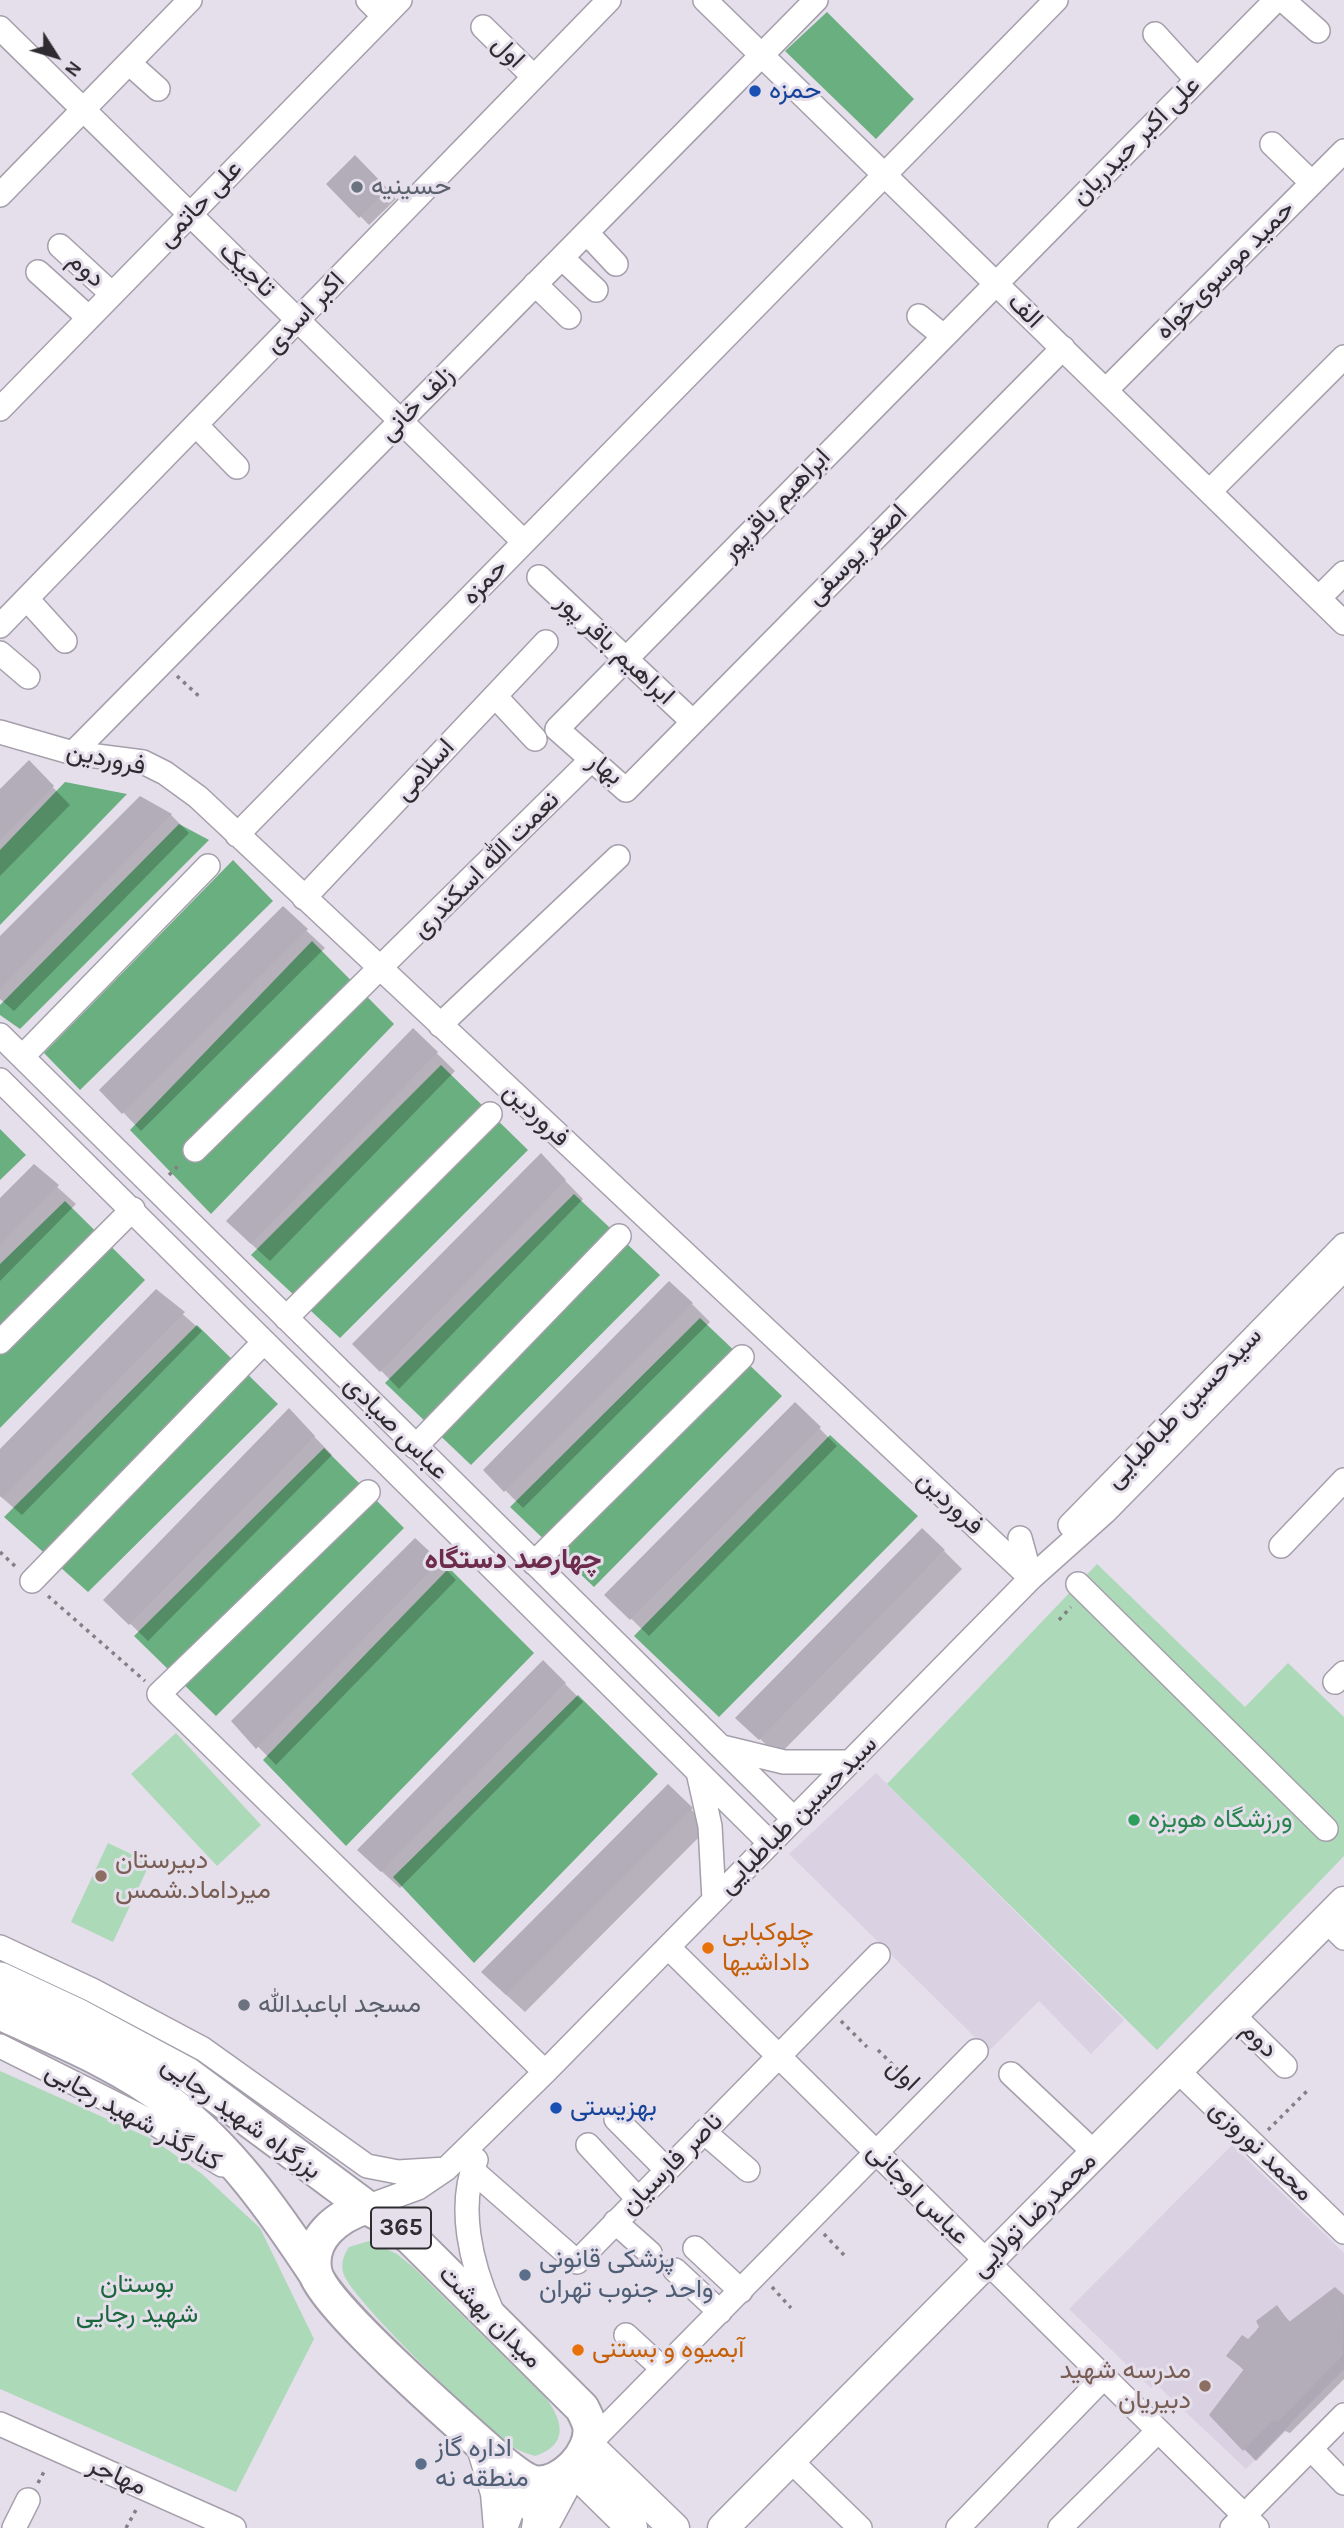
<!DOCTYPE html>
<html>
<head>
<meta charset="utf-8">
<style>
  body { margin:0 }
  #map { position:relative; width:1344px; height:2528px; overflow:hidden; background:#e5deeb; font-family:Karla,sans-serif }
  canvas { display:block }
  .north { position:absolute; left:21px; top:21px; width:70px; height:70px; -webkit-text-stroke:5px #e5deeb; paint-order:stroke; rotate:127deg; font-size:19px; font-weight:700; line-height:28px; text-align:center; color:#2e2c31 }
  .north::after { content:''; display:block; margin:auto; width:24px; height:32px; background:#2e2c31; clip-path:polygon(50% 0,100% 100%,50% 72%,0 100%) }
</style>
</head>
<body>
<div id="map">
<canvas width="1344" height="2528"></canvas>
<div class="north">N</div>
</div>
<script>
const ctx = document.querySelector('canvas').getContext('2d');
ctx.lineJoin = 'round';
function paint(path, color) { ctx.fillStyle = color; ctx.fill(path, 'evenodd'); }
function stroke(path, color, width, dash) { ctx.strokeStyle = color; ctx.lineWidth = width; ctx.lineCap = dash ? 'butt' : 'round'; ctx.setLineDash(dash || []); ctx.stroke(path); }
function drawText(font, color, halo, rows, align = 'center') {
  ctx.font = font + ' Karla,Vazirmatn,sans-serif'; ctx.lineWidth = 6; ctx.setLineDash([]); ctx.textBaseline = 'middle'; ctx.strokeStyle = halo; ctx.fillStyle = color; for (const [text, x, y, turn = 0] of rows) {
    ctx.save(); ctx.translate(x, y); ctx.rotate((+turn || 0) * Math.PI / 180); ctx.textAlign = isNaN(turn) ? turn : align; if (halo) ctx.strokeText(text, 0, 0); ctx.fillText(text, 0, 0); ctx.restore();
  }
}
const built = new Path2D(`
  M876,1773L1124,2020L1091,2054L1039,2001L989,2051L789,1854Z
  M1232,2145L1344,2253V2369L1246,2469L1156,2384L1151,2388L1069,2309Z`);
const green = new Path2D(`
  M1097,1564L1245,1707L1288,1663L1344,1717V1856L1157,2050L887,1784Z
  M176,1733L261,1825L217,1866L131,1774Z
  M108,1843L150,1863L113,1942L71,1922Z
  M0,2071L154,2140L202,2174L260,2228L314,2339L236,2492L0,2389Z
  M369,2241L397,2254L413,2267L546,2398C563,2421 569,2445 535,2456C524,2453 515,2449 506,2442C480,2422 348,2297 343,2272C341,2263 344,2254 349,2247Z`);
const forest = new Path2D(`
  M827,12L914,99L876,139L785,51Z
  M65,782L127,794L0,925V850Z
  M179,824L209,840L20,1029L0,1015V1005Z
  M233,860L273,901L80,1090L44,1053Z
  M312,941L394,1024L211,1214L130,1130Z
  M441,1065L528,1150L340,1338L251,1255Z
  M0,1129L26,1155L0,1180Z
  M574,1194L660,1275L471,1465L385,1383Z
  M65,1201L145,1280L0,1428V1264Z
  M700,1318L782,1396L594,1587L510,1507Z
  M197,1325L278,1404L88,1592L4,1517Z
  M830,1435L918,1516L719,1717L634,1636Z
  M324,1448L404,1528L216,1716L134,1636Z
  M449,1568L534,1653L346,1846L263,1760Z
  M578,1695L658,1774L474,1963L393,1877Z`);
const shadow = new Path2D(`
  M355,158L396,199L369,225L329,184Z
  M29,763L70,805L0,876V791Z
  M140,798L171,815L189,833L14,1011L0,999V939Z
  M283,909L325,948L141,1131L102,1090Z
  M413,1030L455,1071L270,1261L246,1239Z
  M541,1156L583,1199L399,1389L355,1344Z
  M34,1166L76,1204L0,1281V1200Z
  M156,1291L202,1331L22,1515L0,1496V1452Z
  M692,1304L710,1322L523,1508L485,1470Z
  M795,1404L837,1446L649,1636L607,1595Z
  M307,1429L332,1455L148,1641L106,1600Z
  M944,1551L962,1569L778,1756L756,1735Z
  M439,1562L456,1580L276,1765L233,1721Z
  M565,1684L583,1702L400,1888L378,1868Z
  M668,1787L709,1827L525,2012L501,1990Z
  M1335,2289L1344,2297V2379L1290,2433L1285,2431L1256,2461L1211,2415L1245,2371L1228,2356L1249,2341L1276,2307L1291,2323Z`);
const building = new Path2D(`
  M355,155L388,189L359,218L326,184Z
  M29,760L54,786L0,840V789Z
  M140,796L172,814L0,989V936Z
  M283,906L308,929L122,1114L99,1090Z
  M413,1028L438,1052L251,1244L226,1221Z
  M541,1153L566,1180L380,1372L352,1344Z
  M34,1164L59,1185L0,1245V1198Z
  M669,1281L693,1303L504,1492L483,1470Z
  M156,1289L185,1312L3,1498L0,1496V1449Z
  M795,1402L821,1427L630,1620L604,1595Z
  M289,1408L315,1436L129,1625L103,1600Z
  M922,1528L945,1550L759,1740L735,1718Z
  M415,1538L440,1561L256,1749L231,1721Z
  M543,1660L566,1683L381,1872L357,1850Z
  M668,1784L693,1808L506,1995L481,1972Z
  M1335,2287L1344,2295L1343,2355L1278,2422L1273,2420L1243,2451L1209,2415L1244,2369L1226,2356L1242,2335L1248,2339L1254,2333L1259,2327L1256,2321L1277,2305L1289,2322Z`);
const path = new Path2D(`
  M177,676L201,698
  M169,1175L181,1163
  M0,1552L16,1567
  M48,1596L145,1681
  M1059,1620L1071,1607
  M841,2021L867,2047
  M878,2050L914,2086
  M1268,2130L1309,2089
  M824,2234L844,2255
  M772,2287L791,2308
  M38,2483L46,2468
  M126,2528L137,2508`);
const minor = new Path2D(`
  M368,0L384,16
  M705,0L1344,623
  M1283,0L1318,31
  M483,27L534,77
  M0,28L524,542
  M1155,34L1197,80
  M129,63L158,89
  M1272,144L1312,183
  M0,195L190,0
  M587,233L616,264
  M60,246L112,294
  M562,258L596,290
  M38,272L89,318
  M535,284L569,317
  M919,316L942,335
  M1063,348L626,790L557,729L1276,0
  M1106,390L1344,151
  M0,409L400,0
  M196,425L237,467
  M1210,491L1344,357
  M539,577L692,721
  M1319,598L1344,573
  M27,599L65,641
  M0,626L609,0
  M0,653L28,677
  M495,696L535,739
  M0,732L73,753L143,762L165,773L198,797L1031,1578
  M73,753L816,0
  M237,835L1056,0
  M304,898L546,642
  M440,1025L618,857
  M0,1035L794,1819
  M24,1055L208,866
  M0,1080L770,1843
  M195,1150L591,760
  M286,1318L490,1114
  M0,1342L133,1209
  M415,1447L619,1236
  M368,1492L159,1694L545,2072
  M1070,1525L1344,1245
  M1020,1538L1031,1578
  M1281,1546L1344,1480
  M534,1563L742,1357
  M32,1581L264,1342
  M1078,1584L1326,1829
  M1335,1682L1344,1673
  M722,1747L784,1762H850
  M698,1772L710,1826L714,1900
  M1326,1920L1344,1938
  M0,1947L92,1990L203,2049L367,2166L398,2172L446,2169
  M668,1947L1257,2528
  M1233,2015L1285,2066
  M0,2046L152,2122L222,2165
  M1178,2071L1344,2232
  M1011,2074L1096,2154
  M616,2119L667,2170
  M704,2132L748,2170
  M588,2145L638,2199
  M476,2160C457,2207 471,2264 491,2309
  M472,2170L577,2262L878,1955
  M366,2207L418,2188L446,2169L545,2072L1031,1578L1106,1511L1344,1269
  M615,2222L650,2253
  M695,2248L741,2291
  M675,2270L720,2312
  M626,2335L663,2369
  M0,2424L234,2528
  M588,2445L976,2051
  M1311,2449L1344,2483
  M790,2460L860,2528
  M14,2528L28,2500
  M958,2528L1104,2377
  M1060,2528L1158,2431
  M1232,2528L1344,2415`);
const major = new Path2D(`
  M481,2444L496,2493L499,2528
  M588,2445L674,2528
  M571,2468L632,2528
  M502,2528L510,2506L521,2501L531,2505L539,2514L537,2528
  M542,2528L578,2461
  M723,2528L1344,1902`);
const highway = new Path2D(`
  M0,1979L79,2016L187,2074L366,2207
  M0,2013C57,2039 120,2064 170,2103C230,2148 274,2211 315,2273
  M366,2207L387,2218L411,2238L582,2408C585,2414 589,2421 590,2428C592,2454 562,2485 536,2483C524,2481 512,2470 503,2463C469,2433 323,2306 315,2272C308,2238 338,2216 366,2207Z`);
const markers = [
  [755,91,7,"#1a4fb4"],
  [357,187,7,"#6b7280"],
  [1134,1820,7,"#2e9e5b"],
  [101,1876,7,"#8d6e63"],
  [708,1948,7,"#e8710a"],
  [244,2005,7,"#6b7280"],
  [556,2108,7,"#1a4fb4"],
  [525,2275,7,"#5c6f8a"],
  [578,2350,7,"#e8710a"],
  [1205,2386,7,"#8d6e63"],
  [421,2464,7,"#5c6f8a"]
];
const shields = [
  [401,2228,60]
];
const shieldNames = [
  ["365",401,2228]
];
const streetNames = [
  ["اول",508,52,45],
  ["علی اکبر حیدریان",1136,141,-45],
  ["علی حاتمی",200,204,-46],
  ["دوم",86,270,42],
  ["تاجیک",247,270,44],
  ["حمید موسوی‌خواه",1225,270,-45],
  ["الف",1025,311,45],
  ["اکبر اسدی",305,313,-46],
  ["زلف خانی",417,404,-45],
  ["ابراهیم باقرپور",776,505,-46],
  ["اصغر یوسفی",857,555,-45],
  ["حمزه",485,582,-46],
  ["ابراهیم باقر پور",615,649,43],
  ["فروردین",106,759,12],
  ["بهار",605,769,37],
  ["اسلامی",425,770,-47],
  ["نعمت الله اسکندری",486,865,-45],
  ["فروردین",536,1115,43],
  ["سیدحسین طباطبایی",1184,1408,-46],
  ["عباس صیادی",396,1428,45],
  ["فروردین",950,1503,43],
  ["سیدحسین طباطبایی",798,1815,-45],
  ["دوم",1259,2040,44],
  ["اول",903,2075,44],
  ["کنارگذر شهید رجایی",133,2117,29],
  ["بزرگراه شهید رجایی",241,2118,36],
  ["محمد نوروزی",1261,2151,44],
  ["ناصر فارسیان",672,2164,-45],
  ["عباس اوجانی",918,2194,45],
  ["محمدرضا تولایی",1034,2215,-45],
  ["میدان بهشت",490,2317,45],
  ["مهاجر",117,2476,24]
];
const transitNames = [
  ["حمزه",769,91],
  ["بهزیستی",570,2108]
];
const worshipNames = [
  ["حسینیه",371,187],
  ["مسجد اباعبدالله",258,2005]
];
const leisureNames = [
  ["ورزشگاه هویزه",1148,1820]
];
const educationNames = [
  ["دبیرستان",115,1861],
  ["میرداماد.شمس",115,1891],
  ["مدرسه شهید",1191,2371,"right"],
  ["دبیریان",1191,2401,"right"]
];
const foodNames = [
  ["چلوکبابی",722,1933],
  ["داداشیها",722,1963],
  ["آبمیوه و بستنی",592,2350]
];
const serviceNames = [
  ["پزشکی قانونی",539,2260],
  ["واحد جنوب تهران",539,2290],
  ["اداره گاز",435,2449],
  ["منطقه نه",435,2479]
];
const parkNames = [
  ["بوستان",137,2285],
  ["شهید رجایی",137,2315]
];
const neighbourhoodNames = [
  ["چهارصد دستگاه",513,1560]
];
paint(built, '#dad1e3');
paint(green, '#acd9b8');
paint(forest, '#6aaf80');
paint(shadow, '#0003');
paint(building, '#b3adb9');
stroke(minor, '#a59fab', 26);
stroke(major, '#a59fab', 33);
stroke(highway, '#a59fab', 37);
stroke(path, '#837f87', 3.5, [3.5, 5]);
stroke(minor, '#fff', 23);
stroke(major, '#fff', 30);
stroke(highway, '#fff', 33);
for (const [x, y, r, color] of markers) { const dot = new Path2D(); dot.arc(x, y, r, 0, 2 * Math.PI); ctx.fillStyle = color; ctx.fill(dot); stroke(dot, '#e5deeb', 2.5); }
for (const [x, y, w] of shields) { const box = new Path2D(); box.roundRect(x - w / 2, y - 20.5, w, 41, 5); ctx.fillStyle = '#e5deeb'; ctx.fill(box); stroke(box, '#2e2c31', 2); }
drawText('bold 24px', '#2e2c31', null, shieldNames);
drawText('26px', '#2e2c31', '#e5deeb', streetNames);
drawText('26px', '#164399', '#e5deeb', transitNames, 'left');
drawText('26px', '#5b616d', '#e5deeb', worshipNames, 'left');
drawText('26px', '#27864d', '#e5deeb', leisureNames, 'left');
drawText('26px', '#785e54', '#e5deeb', educationNames, 'left');
drawText('26px', '#c56008', '#e5deeb', foodNames, 'left');
drawText('26px', '#4e5e75', '#e5deeb', serviceNames, 'left');
drawText('26px', '#1a673b', '#e5deeb', parkNames);
drawText('bold 28px', '#6d2c4d', '#e5deeb', neighbourhoodNames);
</script>
</body>
</html>
